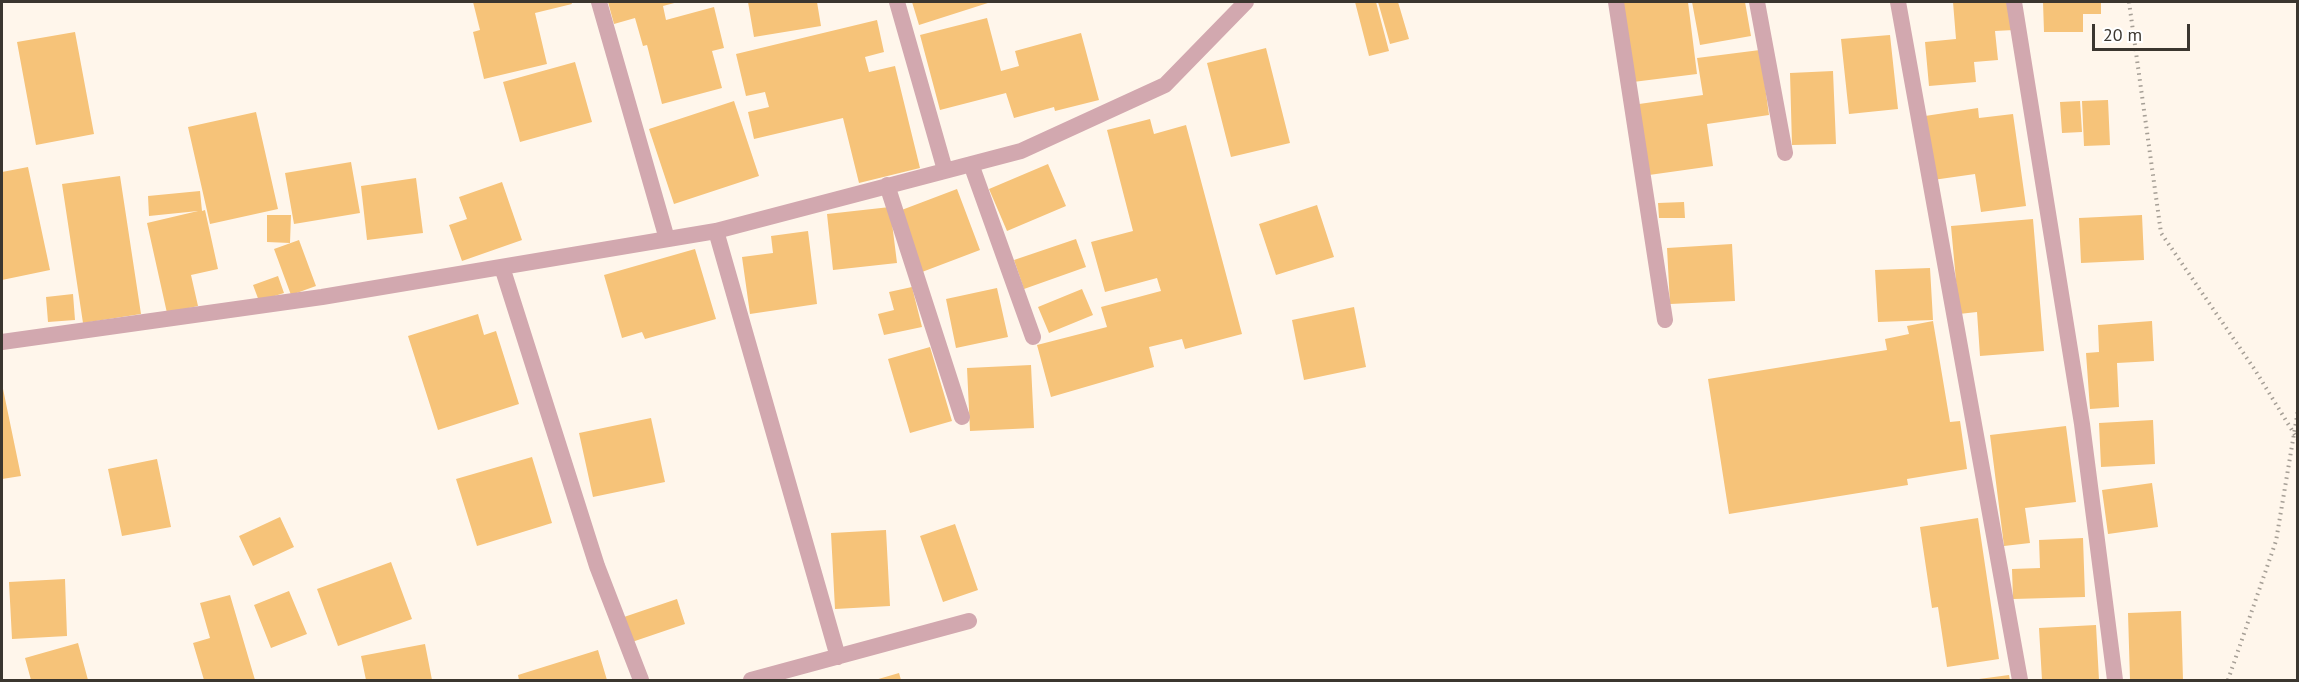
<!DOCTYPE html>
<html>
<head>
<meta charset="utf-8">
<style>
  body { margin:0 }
  #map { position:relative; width:2299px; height:682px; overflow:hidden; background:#fff6eb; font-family:"PT Sans",sans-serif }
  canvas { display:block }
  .frame { position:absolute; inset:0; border:3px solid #3b362f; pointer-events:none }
  .scale { position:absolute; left:2092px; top:24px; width:98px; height:27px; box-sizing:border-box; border:3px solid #3b362f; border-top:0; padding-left:8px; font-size:18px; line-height:21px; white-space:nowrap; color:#3b362f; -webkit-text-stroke:4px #fff; paint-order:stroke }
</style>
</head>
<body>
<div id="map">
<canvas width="2299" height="682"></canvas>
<div class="frame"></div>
<div class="scale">20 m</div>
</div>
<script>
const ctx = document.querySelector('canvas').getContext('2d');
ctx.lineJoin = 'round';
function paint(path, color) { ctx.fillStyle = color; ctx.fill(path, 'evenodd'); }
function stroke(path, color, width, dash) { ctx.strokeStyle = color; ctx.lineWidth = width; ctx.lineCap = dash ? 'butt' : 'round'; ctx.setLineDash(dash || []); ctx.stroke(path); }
const building = new Path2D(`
  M473,2H571L572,4L535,13L547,64L484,79L473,32L480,30Z
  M608,2H678L663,6L666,20L714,7L724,48L712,51L722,88L662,104L647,45L643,46L635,18L614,24Z
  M748,2H817L821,26L754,37Z
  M912,2H991L919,25Z
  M1355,2H1376L1389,51L1369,56Z
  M1378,2H1398L1409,39L1390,44Z
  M1623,2H1688L1697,74L1633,82Z
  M1692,2H1745L1751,36L1700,45Z
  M1953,2H2011L2014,30L1995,31L1998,60L1974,62L1976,82L1929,86L1925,42L1956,39Z
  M2043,2H2101V14H2083V32H2044Z
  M987,18L1001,71L1019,66L1015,51L1081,33L1099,100L1055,111L1054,107L1014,118L1006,93L940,110L920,35Z
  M877,20L884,52L865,57L869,72L895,66L920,168L859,183L843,118L754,139L748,112L769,107L765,92L746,96L736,54Z
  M75,32L94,134L36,145L17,42Z
  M1890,35L1898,109L1849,114L1841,39Z
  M1266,48L1290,143L1231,157L1207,63Z
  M1760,50L1769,115L1707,124L1713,166L1649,175L1639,104L1703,95L1697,58Z
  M575,62L592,122L520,142L503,82Z
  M1833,71L1836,144L1792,145L1790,73Z
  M2108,100L2110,145L2084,146L2082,101Z
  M734,101L759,176L674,204L649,129Z
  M2080,101L2082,132L2062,133L2060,102Z
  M1978,108L1979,118L2013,114L2026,206L1981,212L1975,174L1933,180L1925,116Z
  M256,112L278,209L210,224L188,127Z
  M1150,119L1154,134L1186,125L1242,334L1185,349L1182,339L1149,347L1154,367L1051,397L1037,345L1107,327L1101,307L1161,291L1157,278L1105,292L1091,242L1133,231L1107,130Z
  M351,162L360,213L294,224L285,173Z
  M1048,164L1066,206L1007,231L989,189Z
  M28,167L50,270L2,280V172Z
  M120,176L141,314L83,323L62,184Z
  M416,178L423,233L367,240L361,186Z
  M502,182L522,240L462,261L449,225L467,219L459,197Z
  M957,189L980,250L922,272L899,211Z
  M200,191L202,211L205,210L218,269L191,275L198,306L167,313L147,223L198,211L149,216L148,196Z
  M1684,202L1685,218H1659L1658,203Z
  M1317,205L1334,257L1276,275L1259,224Z
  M890,207L897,263L833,270L827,214Z
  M267,215H291L290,243L267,242Z
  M2142,215L2144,260L2081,263L2079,218Z
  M2033,219L2044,351L1980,356L1977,312L1959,314L1951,226Z
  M808,231L817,304L750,314L742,257L773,253L771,236Z
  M1076,239L1086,267L1024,289L1014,260Z
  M299,240L316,286L291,295L274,249Z
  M1732,244L1735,301L1670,304L1667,248Z
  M695,249L716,319L645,339L642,332L622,338L604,275Z
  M1930,268L1933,320L1878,322L1875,270Z
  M278,276L284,293L259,301L253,285Z
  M912,287L922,327L884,335L878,314L894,310L889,292Z
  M997,288L1008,337L956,348L946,299Z
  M1082,289L1093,315L1049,333L1038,307Z
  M73,294L75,320L48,322L46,297Z
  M1354,307L1366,367L1304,380L1292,320Z
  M478,314L484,335L496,331L519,404L438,430L408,336Z
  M1933,321L1950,422L1960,421L1967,469L1907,479L1908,485L1729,514L1708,379L1887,350L1885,339L1909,334L1907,326Z
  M2152,321L2154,361L2117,363L2119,407L2090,409L2086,353L2099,352L2098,325Z
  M930,347L952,421L910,433L888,359Z
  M1031,365L1034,428L970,431L967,368Z
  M2,384L21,476L2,479Z
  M651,418L665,482L593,497L579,433Z
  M2153,420L2155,464L2101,467L2099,423Z
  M2066,426L2076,502L2025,508L2030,543L2004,546L1990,435Z
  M532,457L552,523L477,546L456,479Z
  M157,459L171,527L122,536L108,469Z
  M2152,483L2158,527L2108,534L2102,490Z
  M280,517L294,547L253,566L239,536Z
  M1978,518L1999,659L1947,667L1938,607L1932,608L1920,527Z
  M955,524L978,590L943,602L920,536Z
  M886,530L890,606L835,609L831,533Z
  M2083,538L2085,597L2013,599L2012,569L2040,568L2039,540Z
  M391,562L412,619L338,646L317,589Z
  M65,579L67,636L12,639L9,582Z
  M289,591L307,634L271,648L254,605Z
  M230,595L255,680H204L193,643L210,638L200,603Z
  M677,599L685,624L632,642L624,617Z
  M2181,611L2183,680H2130L2128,613Z
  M2096,625L2099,680H2042L2039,628Z
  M78,643L88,680H31L25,658Z
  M425,644L432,680H366L361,656Z
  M598,650L607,680H519L518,675Z
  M899,673L901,680H875Z
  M2009,675L2010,680H1979V679Z`);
const path = new Path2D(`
  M2129,2L2161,233L2255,370L2298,440
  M2228,680L2276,541L2298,410`);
const minor = new Path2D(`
  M599,2L667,239
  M897,2L945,170
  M1616,2L1665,320
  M1757,2L1785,153
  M1898,2L2020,680
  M2014,2L2082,424L2115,680
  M971,164L1033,337
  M887,185L962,417
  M716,231L838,657
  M502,267L597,566L641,680
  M2,342L322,297L716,231L1021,151L1165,85L1246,2
  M751,680L969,621`);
paint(building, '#f6c379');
stroke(path, '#a69f96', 4, [1.5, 4.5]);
stroke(minor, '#d2a8af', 16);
</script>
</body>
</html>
